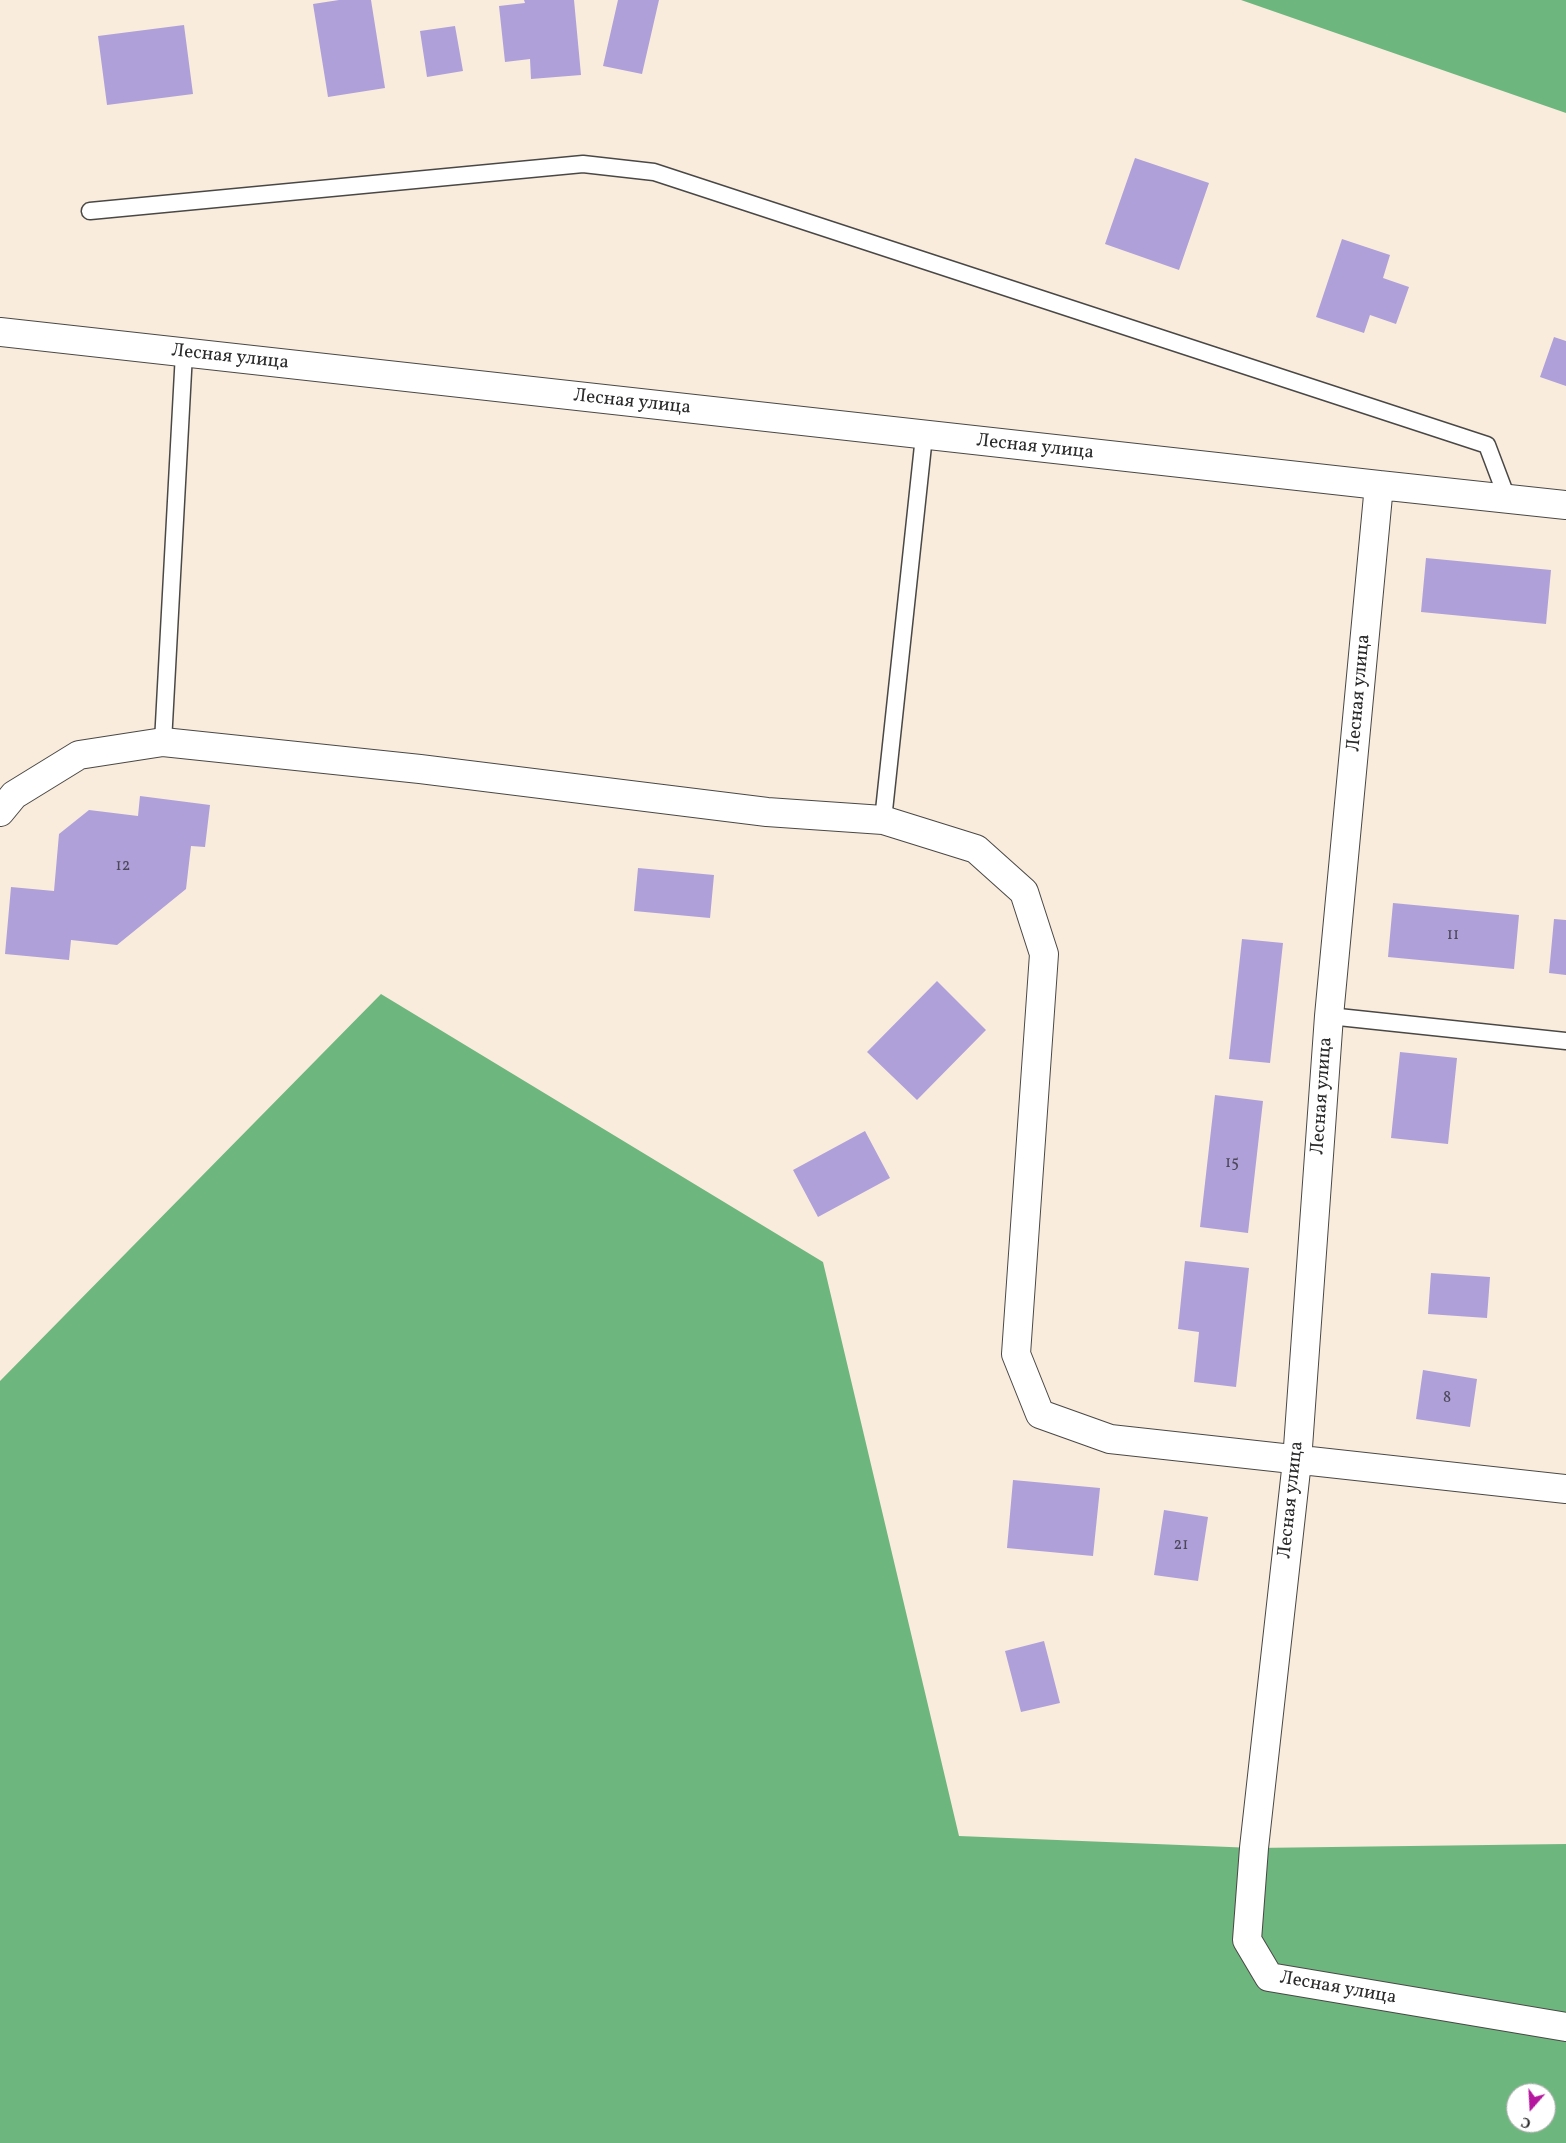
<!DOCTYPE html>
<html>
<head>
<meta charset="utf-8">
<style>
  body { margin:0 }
  #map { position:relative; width:1566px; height:2143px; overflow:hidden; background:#f9ecdc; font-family:Vollkorn,serif }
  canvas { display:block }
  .north { position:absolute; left:1506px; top:2083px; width:50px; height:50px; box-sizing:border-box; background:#fff; border:1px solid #aaa; border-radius:50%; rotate:199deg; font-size:14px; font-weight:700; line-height:20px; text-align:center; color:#2b2b2b }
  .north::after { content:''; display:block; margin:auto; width:18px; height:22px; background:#b5179e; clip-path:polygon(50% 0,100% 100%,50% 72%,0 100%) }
</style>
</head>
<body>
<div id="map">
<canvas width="1566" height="2143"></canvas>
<div class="north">С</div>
</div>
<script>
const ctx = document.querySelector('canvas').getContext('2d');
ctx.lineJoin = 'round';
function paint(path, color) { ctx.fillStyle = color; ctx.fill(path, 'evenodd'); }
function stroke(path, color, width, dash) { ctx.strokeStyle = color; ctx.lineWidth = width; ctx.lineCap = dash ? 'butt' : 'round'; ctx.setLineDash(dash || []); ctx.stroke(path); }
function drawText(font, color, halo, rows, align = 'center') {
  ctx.font = font + ' Vollkorn,serif'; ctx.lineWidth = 5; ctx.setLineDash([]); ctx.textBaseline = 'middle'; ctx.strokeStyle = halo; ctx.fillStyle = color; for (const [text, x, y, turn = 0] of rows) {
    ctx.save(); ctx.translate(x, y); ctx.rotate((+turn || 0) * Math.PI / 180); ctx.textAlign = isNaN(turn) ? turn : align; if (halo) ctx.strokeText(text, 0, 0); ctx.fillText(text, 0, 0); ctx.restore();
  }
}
const forest = new Path2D(`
  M1241,0H1566V113Z
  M381,994L823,1262L959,1836L1254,1848L1566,1844V2143H0V1381ZM1516,2093H1546V2123H1516Z`);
const building = new Path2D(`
  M339,0H371L385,88L328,97L313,4Z
  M524,0H574L581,75L531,79L530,59L505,62L499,6L525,3Z
  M618,0H659L642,74L603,66Z
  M184,25L193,94L107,105L98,36Z
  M455,26L463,71L427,77L420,31Z
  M1135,158L1209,183L1179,270L1105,244Z
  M1342,239L1390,255L1383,278L1409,287L1396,324L1370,315L1364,333L1316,317Z
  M1554,337L1566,341V386L1540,377Z
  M1426,558L1551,570L1546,624L1421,612Z
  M140,796L210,805L205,847L191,846L186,889L117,945L71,940L69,960L5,954L11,887L54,891L59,834L89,810L138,816Z
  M638,868L714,875L710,918L634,911Z
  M1393,903L1519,915L1514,969L1388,957Z
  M1554,919L1566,920V975L1549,973Z
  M1242,939L1283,943L1270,1063L1229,1059Z
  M937,981L986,1030L917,1100L867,1052Z
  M1400,1052L1457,1058L1448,1144L1391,1138Z
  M1215,1095L1263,1101L1248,1233L1200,1227Z
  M865,1131L890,1178L818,1217L793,1170Z
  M1185,1261L1249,1268L1236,1387L1194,1382L1199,1332L1178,1329Z
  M1431,1273L1490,1277L1487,1318L1428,1314Z
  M1423,1370L1477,1379L1470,1427L1416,1419Z
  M1013,1480L1100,1488L1093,1556L1007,1548Z
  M1164,1510L1208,1517L1198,1581L1154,1575Z
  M1044,1641L1060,1703L1021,1712L1005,1651Z`);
const service = new Path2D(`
  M90,211L583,164L654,172L1487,445L1507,498
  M163,742L184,353
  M883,820L924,436
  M1329,1016L1566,1041`);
const minor = new Path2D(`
  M0,332L1379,485L1329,1016L1297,1461L1254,1848L1247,1940L1269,1977L1566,2027
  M1379,485L1566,505
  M0,812L14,795L79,755L163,742L420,769L767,812L883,820L976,849L1024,892L1044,954L1016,1354L1040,1414L1110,1439L1566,1489`);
const numberNames = [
  ["12",123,867],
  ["11",1453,936],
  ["15",1232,1164],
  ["8",1447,1399],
  ["21",1181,1546]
];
const streetNames = [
  ["Лесная улица",230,358,6],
  ["Лесная улица",632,403,6],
  ["Лесная улица",1035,448,6],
  ["Лесная улица",1360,693,-85],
  ["Лесная улица",1323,1096,-86],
  ["Лесная улица",1292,1500,-84],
  ["Лесная улица",1338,1989,10]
];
paint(forest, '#6db77f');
paint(building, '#afa0da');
stroke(service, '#4a4846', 19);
stroke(minor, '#4a4846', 30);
stroke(service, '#fff', 16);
stroke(minor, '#fff', 28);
drawText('16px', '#4c4857', null, numberNames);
drawText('19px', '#2b2b2b', '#fff', streetNames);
</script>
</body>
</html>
